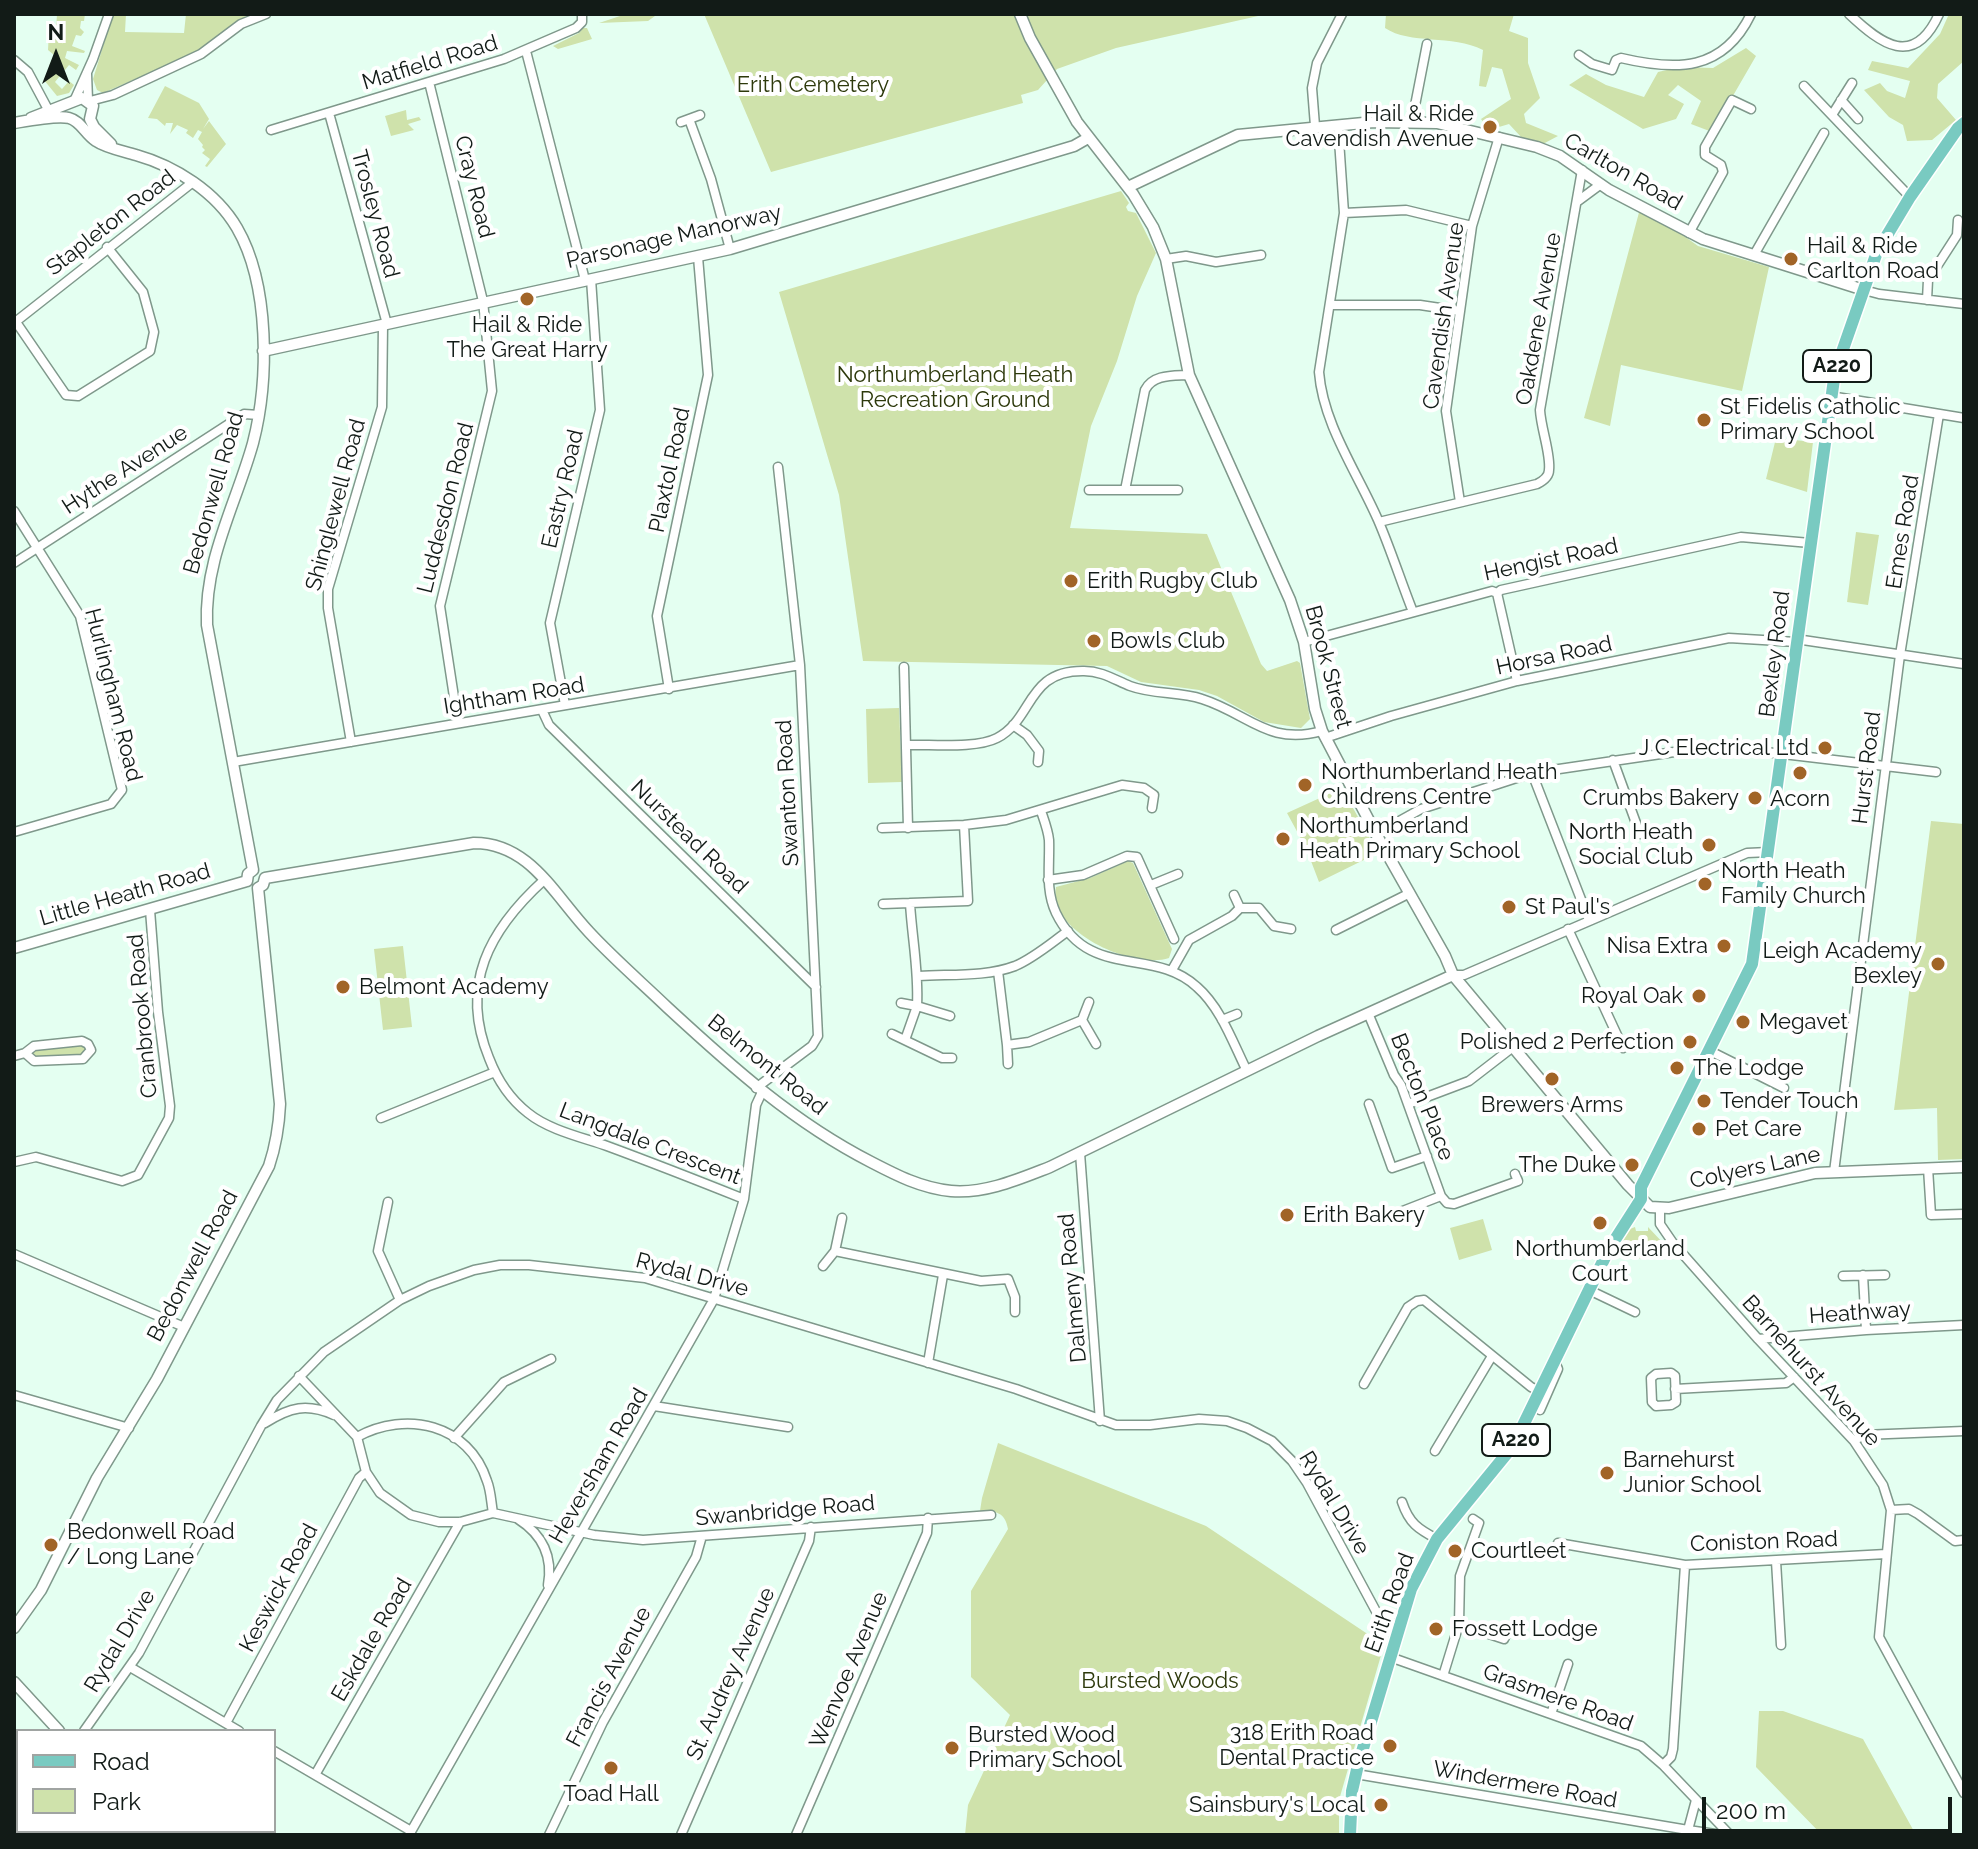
<!DOCTYPE html>
<html>
<head>
<meta charset="utf-8">
<style>
  body { margin:0 }
  #map { position:relative; width:1978px; height:1849px; overflow:hidden; background:#e4fff1; font-family:Raleway,sans-serif }
  canvas { display:block }
  .frame { position:absolute; inset:0; border:16px solid #121b17; pointer-events:none }
  .legend { position:absolute; left:16px; top:1729px; width:260px; height:104px; box-sizing:border-box; background:#fff; border:2px solid #a0a4a2; margin:0; padding:10px 14px; list-style:none; font-size:24px; color:#121b17 }
  .legend li { display:flex; align-items:center; gap:16px; height:40px }
  .legend b { width:40px; border:2px solid #a0a4a2 }
  .north { position:absolute; left:16px; top:16px; width:80px; height:80px; -webkit-text-stroke:6px #fff; paint-order:stroke; rotate:0deg; font-size:22px; font-weight:700; line-height:32px; text-align:center; color:#121b17 }
  .north::after { content:''; display:block; margin:auto; width:28px; height:36px; background:#121b17; clip-path:polygon(50% 0,100% 100%,50% 72%,0 100%) }
  .scale { position:absolute; left:1702px; top:1797px; width:250px; height:36px; box-sizing:border-box; border:4px solid #121b17; border-top:0; padding-left:10px; font-size:24px; line-height:28px; white-space:nowrap; color:#121b17; -webkit-text-stroke:6px #fff; paint-order:stroke }
</style>
</head>
<body>
<div id="map">
<canvas width="1978" height="1849"></canvas>
<div class="frame"></div>
<ul class="legend">
<li><b style="height:10px;background:#79cac1"></b>Road</li>
<li><b style="height:22px;background:#cfe2ab"></b>Park</li>
</ul>
<div class="north">N</div>
<div class="scale">200 m</div>
</div>
<script>
const ctx = document.querySelector('canvas').getContext('2d');
ctx.lineJoin = 'round';
function paint(path, color) { ctx.fillStyle = color; ctx.fill(path, 'evenodd'); }
function stroke(path, color, width, dash) { ctx.strokeStyle = color; ctx.lineWidth = width; ctx.lineCap = dash ? 'butt' : 'round'; ctx.setLineDash(dash || []); ctx.stroke(path); }
function drawText(font, color, halo, rows, align = 'center') {
  ctx.font = font + ' Raleway,sans-serif'; ctx.lineWidth = 8; ctx.setLineDash([]); ctx.textBaseline = 'middle'; ctx.strokeStyle = halo; ctx.fillStyle = color; for (const [text, x, y, turn = 0] of rows) {
    ctx.save(); ctx.translate(x, y); ctx.rotate((+turn || 0) * Math.PI / 180); ctx.textAlign = isNaN(turn) ? turn : align; if (halo) ctx.strokeText(text, 0, 0); ctx.fillText(text, 0, 0); ctx.restore();
  }
}
const green = new Path2D(`
  M57,14H85L84,21H81L80,28L84,32L81,36L76,35L72,46L85,51L84,53L67,51L65,58L79,65L76,70L69,65L65,70L61,68L60,70L63,72L55,82L62,89L69,81L74,85L69,93L57,96L44,80L53,70L49,66L54,55L48,50L49,30H56Z
  M113,14H126L125,32L184,33L186,14H249L195,53L103,93L97,90L93,79Z
  M626,14H655V16L648,21L599,23Z
  M704,14H1267L1116,48L1057,69L1038,90L1021,95L1023,103L771,172Z
  M1386,14H1514L1509,31L1528,38V63L1540,98L1524,114L1526,123L1558,136L1541,145L1522,138L1509,124L1489,130L1481,119L1511,99L1502,69L1492,67L1486,87L1479,86L1483,50C1452,34 1410,45 1385,28Z
  M1949,14H1964V61L1938,84L1937,98L1956,120L1932,140L1907,141L1903,125L1889,117L1864,90L1880,83L1887,91L1905,98L1910,81L1868,70L1872,61L1908,68L1940,34Z
  M583,28H587L592,39L558,49L553,46L579,33Z
  M1746,48L1756,56L1712,132L1691,124L1701,101L1678,85L1668,95L1684,104L1676,119L1643,129L1569,85L1586,74L1606,85L1644,97L1658,72L1680,67L1713,68Z
  M165,86L199,103L209,119L203,129L209,121L226,144L207,167L205,166L210,159L202,153L205,150L202,147L203,145L198,139L202,132L198,130L193,138L186,133L188,130L177,125L170,134L173,123H166L165,126L157,119L148,118Z
  M406,110L407,120L419,117L421,120L408,124L414,130L391,136L385,116Z
  M1121,191L1129,203L1126,207L1128,211L1136,213L1156,253L1137,296L1117,361L1091,426L1070,528L1207,534L1261,664L1267,671L1297,661L1300,663L1310,719L1301,728L1264,722L1217,696L1199,690L1141,682L1107,666L863,661L839,495L779,292Z
  M1641,205L1698,246L1769,267L1742,391L1621,365L1610,426L1584,418Z
  M1776,438L1813,442L1807,492L1766,479Z
  M1856,532L1879,535L1868,605L1847,602Z
  M899,708L902,782L868,783L866,709Z
  M1333,792L1339,803L1348,799L1378,853L1319,882L1306,848L1287,813Z
  M1931,821L1964,824V1159L1938,1160L1937,1108L1894,1110Z
  M1128,861L1133,863L1172,949L1169,958C1134,970 1047,932 1056,887L1090,878Z
  M403,946L412,1027L383,1030L374,949Z
  M84,1044L87,1047L84,1056L35,1058L31,1051Z
  M1483,1219L1492,1250L1459,1260L1450,1228Z
  M1635,1227L1636,1231H1648V1227L1665,1245C1647,1261 1640,1263 1617,1250L1630,1229Z
  M998,1443L1206,1526L1384,1645L1339,1800V1835H965L968,1805L1010,1715L971,1677V1591L1008,1529C1005,1512 996,1511 980,1511L982,1498Z
  M1759,1711H1783L1863,1739L1916,1835H1822L1756,1767Z`);
const minor = new Path2D(`
  M1849,14C1881,44 1914,69 1939,14
  M526,51L585,280
  M1579,55L1592,64L1612,70L1616,60L1621,58C1676,71 1723,72 1751,14
  M14,60L28,72L51,115
  M87,74L88,100
  M429,82L483,301L492,391L440,606L458,723
  M1804,86L1910,197
  M75,99L93,59L109,14
  M1841,100L1858,119
  M90,101L113,95L201,54L241,24L266,14
  M329,113L387,324
  M1832,115L1852,83
  M689,119L711,179L730,249
  M1412,121L1427,44
  M681,122L700,115
  M1338,125L1344,213L1319,372C1323,424 1357,472 1378,520C1391,550 1401,582 1413,612
  M1315,126L1312,88L1317,63L1342,14
  M271,130L504,59L576,28L582,22V14
  M1578,201L1601,184
  M1344,213L1406,210L1472,226
  M1689,233L1723,172L1721,165L1705,155V147L1732,100L1751,109
  M1754,255L1824,133
  M1166,259L1186,256L1216,262L1261,255
  M1864,290L1879,294L1964,304
  M1927,300L1928,280L1957,235L1958,220
  M1330,305H1420L1460,311
  M16,322L66,395L78,396L150,351L154,332L143,292L107,247
  M14,323L193,182
  M1830,396L1964,418
  M1089,490H1178
  M1125,490L1145,390C1153,374 1173,376 1189,375
  M1460,502L1446,411L1472,226L1499,137
  M14,511L80,616L122,790L111,804L14,832
  M1379,522L1537,484C1543,481 1549,477 1549,470C1551,454 1541,429 1540,410L1582,170
  M14,563L244,414L259,415
  M1497,593L1517,681
  M1796,639L1964,664
  M1304,642L1492,591L1497,593L1501,590L1741,537L1810,543
  M904,667L908,828
  M669,689L657,616L708,375L698,257
  M565,705L550,623L600,410L591,279
  M542,710L549,725L816,987
  M1013,725L1027,735L1039,751L1038,762
  M1325,738L1391,716L1517,681L1729,638L1796,642
  M351,742L328,608V589L382,407L383,325
  M906,745C930,744 976,749 997,738C1034,719 1026,670 1084,671C1102,671 1115,680 1130,686C1154,695 1179,691 1202,699C1249,714 1268,746 1322,731
  M1613,760L1640,834
  M233,762L800,665
  M1532,773L1589,920
  M1041,811C1044,820 1048,830 1049,840C1050,865 1045,890 1056,913C1089,981 1153,946 1197,987C1221,1008 1233,1043 1247,1071
  M882,828L964,825L1006,820L1122,785L1144,788L1154,795L1152,808
  M1376,834L1421,809L1532,773L1715,746L1936,772
  M544,880C489,930 459,985 489,1058C497,1079 510,1099 528,1113C549,1130 581,1137 607,1146C653,1163 699,1181 744,1199
  M1048,880L1083,875L1127,856L1137,857L1174,939
  M1151,885L1178,874
  M1234,895L1240,908
  M883,904L910,903
  M1568,929L1623,1048
  M1336,930L1410,893
  M1172,970L1189,940L1232,916L1240,908H1259L1274,926L1291,929
  M998,971L1007,1045L1029,1042L1082,1020L1096,1044
  M1453,975H1464L1747,853L1769,852
  M919,976C950,974 986,977 1015,966C1034,958 1051,943 1068,931
  M901,1003L917,1006L905,1040
  M1368,1013L1394,1075L1401,1085L1441,1196L1382,1219
  M950,1016L917,1006C919,971 912,938 910,903L968,901L964,825
  M1082,1020L1089,1002
  M1222,1020L1237,1014
  M892,1034L942,1058H952
  M1007,1045L1008,1064
  M1710,1051L1784,1088
  M14,1056L25,1053L34,1046L82,1041L88,1044L91,1050L83,1059L34,1061L25,1053
  M756,1088L812,1046L818,1036L800,665L778,467
  M1369,1104L1392,1168L1427,1156
  M1408,1104L1469,1081L1513,1047
  M381,1118L495,1072
  M1080,1153L1100,1421
  M14,1162L36,1157L122,1181L138,1175L169,1118L170,1106L158,1012L150,910
  M1928,1168L1931,1215L1964,1214
  M1834,1172L1900,655L1939,414
  M1441,1196L1447,1203L1454,1204L1518,1181L1515,1174
  M388,1202L378,1251L400,1300
  M1660,1209V1224L1673,1243L1758,1339L1854,1441L1883,1485L1891,1510L1879,1637L1964,1793
  M835,1251L842,1218
  M14,1254L184,1327
  M823,1266L835,1251L981,1281L1008,1279L1015,1297V1312
  M1863,1275L1866,1330
  M1843,1276L1885,1275
  M1589,1290L1635,1312
  M1758,1339L1866,1330L1964,1325
  M928,1363L943,1275
  M1671,1373L1675,1376L1676,1402L1671,1405L1656,1406L1652,1402L1651,1378L1656,1374Z
  M299,1376L357,1437L366,1472L380,1493L411,1515L439,1522H460L493,1513L594,1535L643,1540L991,1515
  M1364,1384L1408,1307L1417,1301L1424,1300L1531,1387L1539,1391
  M1675,1389L1786,1383L1794,1377
  M14,1395L129,1428
  M654,1406L788,1427
  M1540,1410L1558,1369L1554,1360
  M265,1423C290,1407 307,1403 334,1415
  M357,1437C406,1410 469,1424 487,1481C491,1491 491,1502 493,1513
  M454,1438L504,1382L551,1359
  M1854,1441L1863,1435L1964,1431
  M1435,1451L1492,1356
  M1402,1502C1409,1523 1418,1529 1437,1539
  M1891,1510L1909,1509L1918,1514L1955,1541L1964,1540
  M518,1519C543,1535 553,1557 548,1585
  M1556,1552L1558,1543L1685,1565L1886,1554
  M1776,1561L1781,1645
  M1459,1624L1504,1639L1506,1635
  M1390,1657L1641,1746L1663,1765L1730,1835
  M130,1667L239,1731
  M1443,1676L1459,1624L1460,1576L1479,1523L1473,1519
  M1551,1714L1568,1664
  M226,1723L359,1478L366,1472
  M84,1731L139,1653L261,1426L277,1400L324,1352L400,1300L429,1286L474,1270L500,1265H529L645,1278L1016,1389L1116,1425H1150L1199,1419L1227,1421L1247,1428L1272,1441L1292,1461L1307,1483L1378,1615L1400,1627
  M274,1751L411,1831
  M1663,1765L1671,1757L1673,1749L1685,1565
  M1356,1774L1688,1830L1722,1835L1727,1832
  M315,1775L460,1522
  M1688,1830L1696,1800
  M147,1835L149,1831
  M409,1835L714,1299L744,1199L756,1105L762,1092
  M549,1835L603,1722L696,1557L702,1536
  M681,1835L809,1541L811,1527
  M796,1835L927,1533L928,1518`);
const tertiary = new Path2D(`
  M1020,14L1030,38L1077,122L1133,194L1153,227L1166,259L1189,375L1290,600L1304,642L1315,709L1322,731L1376,834L1445,956L1453,975L1628,1185L1650,1207L1669,1208L1815,1173L1964,1167
  M31,118L82,98L93,106L90,119L94,127L111,144
  M14,123C26,121 57,115 69,118C81,121 85,134 96,141C106,148 123,151 136,155C175,166 216,192 237,228C270,285 269,381 253,443C236,504 204,560 207,625L253,870L248,874L247,881
  M1128,187L1238,135L1374,122L1437,123L1537,147L1560,156L1609,190L1703,239L1864,290
  M263,351L730,249L1074,146L1088,138
  M265,878L474,843C530,843 554,895 589,932C614,959 642,983 668,1008C732,1067 793,1122 871,1162C896,1175 921,1188 951,1191C985,1194 1019,1179 1050,1167L1318,1036L1453,975
  M14,948L247,881
  M14,1628L41,1590L97,1478L157,1379L269,1166C276,1145 279,1126 280,1104L258,888L263,885L265,878
  M14,1682L59,1731
  M176,1831L185,1835`);
const primary = new Path2D(`
  M1350,1835L1352,1791L1358,1765L1411,1589L1437,1539L1513,1446L1609,1249L1641,1199V1187L1752,964L1835,372L1877,252L1910,197L1958,128L1964,123`);
const markers = [
  [1490,127,8,"#a16427"],
  [1791,259,8,"#a16427"],
  [527,299,8,"#a16427"],
  [1704,420,8,"#a16427"],
  [1071,581,8,"#a16427"],
  [1094,641,8,"#a16427"],
  [1825,748,8,"#a16427"],
  [1800,773,8,"#a16427"],
  [1305,785,8,"#a16427"],
  [1755,798,8,"#a16427"],
  [1283,839,8,"#a16427"],
  [1709,845,8,"#a16427"],
  [1705,884,8,"#a16427"],
  [1509,907,8,"#a16427"],
  [1724,946,8,"#a16427"],
  [1938,964,8,"#a16427"],
  [343,987,8,"#a16427"],
  [1699,996,8,"#a16427"],
  [1743,1022,8,"#a16427"],
  [1690,1042,8,"#a16427"],
  [1677,1068,8,"#a16427"],
  [1552,1079,8,"#a16427"],
  [1704,1101,8,"#a16427"],
  [1699,1129,8,"#a16427"],
  [1632,1165,8,"#a16427"],
  [1287,1215,8,"#a16427"],
  [1600,1223,8,"#a16427"],
  [1607,1473,8,"#a16427"],
  [51,1545,8,"#a16427"],
  [1455,1551,8,"#a16427"],
  [1436,1629,8,"#a16427"],
  [1390,1746,8,"#a16427"],
  [952,1748,8,"#a16427"],
  [611,1768,8,"#a16427"],
  [1381,1805,8,"#a16427"]
];
const shields = [
  [1837,366,68],
  [1516,1440,68]
];
const shieldNames = [
  ["A220",1837,366],
  ["A220",1516,1440]
];
const streetNames = [
  ["Matfield Road",430,63,-17],
  ["Carlton Road",1623,172,30],
  ["Cray Road",474,187,76],
  ["Trosley Road",375,214,75],
  ["Stapleton Road",111,223,-38],
  ["Parsonage Manorway",674,237,-13],
  ["Cavendish Avenue",1444,316,-82],
  ["Oakdene Avenue",1539,319,-80],
  ["Hythe Avenue",125,470,-33],
  ["Plaxtol Road",670,470,-78],
  ["Eastry Road",563,489,-77],
  ["Bedonwell Road",214,493,-74],
  ["Shinglewell Road",336,505,-75],
  ["Luddesdon Road",446,508,-76],
  ["Emes Road",1903,532,-81],
  ["Hengist Road",1551,560,-12],
  ["Bexley Road",1775,654,-83],
  ["Horsa Road",1554,656,-12],
  ["Brook Street",1328,667,75],
  ["Hurlingham Road",113,695,76],
  ["Ightham Road",514,696,-9],
  ["Hurst Road",1867,768,-83],
  ["Swanton Road",788,793,-93],
  ["Nurstead Road",689,837,44],
  ["Little Heath Road",125,895,-16],
  ["Cranbrook Road",143,1016,-95],
  ["Belmont Road",767,1065,39],
  ["Becton Place",1422,1097,68],
  ["Langdale Crescent",650,1144,21],
  ["Colyers Lane",1755,1168,-12],
  ["Bedonwell Road",193,1266,-62],
  ["Rydal Drive",692,1275,15],
  ["Dalmeny Road",1073,1288,-95],
  ["Heathway",1860,1313,-4],
  ["Barnehurst Avenue",1811,1371,48],
  ["Heversham Road",599,1466,-60],
  ["Rydal Drive",1334,1503,59],
  ["Swanbridge Road",785,1511,-5],
  ["Coniston Road",1764,1542,-2],
  ["Keswick Road",279,1588,-62],
  ["Erith Road",1390,1603,-70],
  ["Eskdale Road",372,1640,-60],
  ["Rydal Drive",120,1641,-59],
  ["Wenvoe Avenue",849,1670,-67],
  ["St. Audrey Avenue",731,1674,-66],
  ["Francis Avenue",609,1677,-62],
  ["Grasmere Road",1558,1698,20],
  ["Windermere Road",1525,1785,10]
];
const parkNames = [
  ["Erith Cemetery",813,85],
  ["Northumberland Heath",955,375],
  ["Recreation Ground",955,400],
  ["Bursted Woods",1160,1681]
];
const poiNames = [
  ["Hail & Ride",1474,114,"right"],
  ["Cavendish Avenue",1474,139,"right"],
  ["Hail & Ride",1807,246],
  ["Carlton Road",1807,271],
  ["Hail & Ride",527,325,"center"],
  ["The Great Harry",527,350,"center"],
  ["St Fidelis Catholic",1720,407],
  ["Primary School",1720,432],
  ["Erith Rugby Club",1087,581],
  ["Bowls Club",1110,641],
  ["J C Electrical Ltd",1809,748,"right"],
  ["Northumberland Heath",1321,772],
  ["Childrens Centre",1321,797],
  ["Crumbs Bakery",1739,798,"right"],
  ["Acorn",1800,799,"center"],
  ["Northumberland",1299,826],
  ["Heath Primary School",1299,851],
  ["North Heath",1693,832,"right"],
  ["Social Club",1693,857,"right"],
  ["North Heath",1721,871],
  ["Family Church",1721,896],
  ["St Paul's",1525,907],
  ["Nisa Extra",1708,946,"right"],
  ["Leigh Academy",1922,951,"right"],
  ["Bexley",1922,976,"right"],
  ["Belmont Academy",359,987],
  ["Royal Oak",1683,996,"right"],
  ["Megavet",1759,1022],
  ["Polished 2 Perfection",1674,1042,"right"],
  ["The Lodge",1693,1068],
  ["Tender Touch",1720,1101],
  ["Brewers Arms",1552,1105,"center"],
  ["Pet Care",1715,1129],
  ["The Duke",1616,1165,"right"],
  ["Erith Bakery",1303,1215],
  ["Northumberland",1600,1249,"center"],
  ["Court",1600,1274,"center"],
  ["Barnehurst",1623,1460],
  ["Junior School",1623,1485],
  ["Bedonwell Road",67,1532],
  ["/ Long Lane",67,1557],
  ["Courtleet",1471,1551],
  ["Fossett Lodge",1452,1629],
  ["318 Erith Road",1374,1733,"right"],
  ["Dental Practice",1374,1758,"right"],
  ["Bursted Wood",968,1735],
  ["Primary School",968,1760],
  ["Toad Hall",611,1794,"center"],
  ["Sainsbury's Local",1365,1805,"right"]
];
paint(green, '#cfe2ab');
stroke(minor, '#7f988b', 11);
stroke(tertiary, '#7f988b', 13);
stroke(primary, '#fff', 15);
stroke(minor, '#fff', 8);
stroke(tertiary, '#fff', 10);
stroke(primary, '#79cac1', 12);
for (const [x, y, r, color] of markers) { const dot = new Path2D(); dot.arc(x, y, r, 0, 2 * Math.PI); ctx.fillStyle = color; ctx.fill(dot); stroke(dot, '#fff', 3); }
for (const [x, y, w] of shields) { const box = new Path2D(); box.roundRect(x - w / 2, y - 16, w, 32, 6); ctx.fillStyle = '#fff'; ctx.fill(box); stroke(box, '#121b17', 2); }
drawText('bold 20px', '#121b17', null, shieldNames);
drawText('22px', '#121b17', '#fff', streetNames);
drawText('22px', '#2d390b', '#fff', parkNames);
drawText('22px', '#121b17', '#fff', poiNames, 'left');
</script>
</body>
</html>
